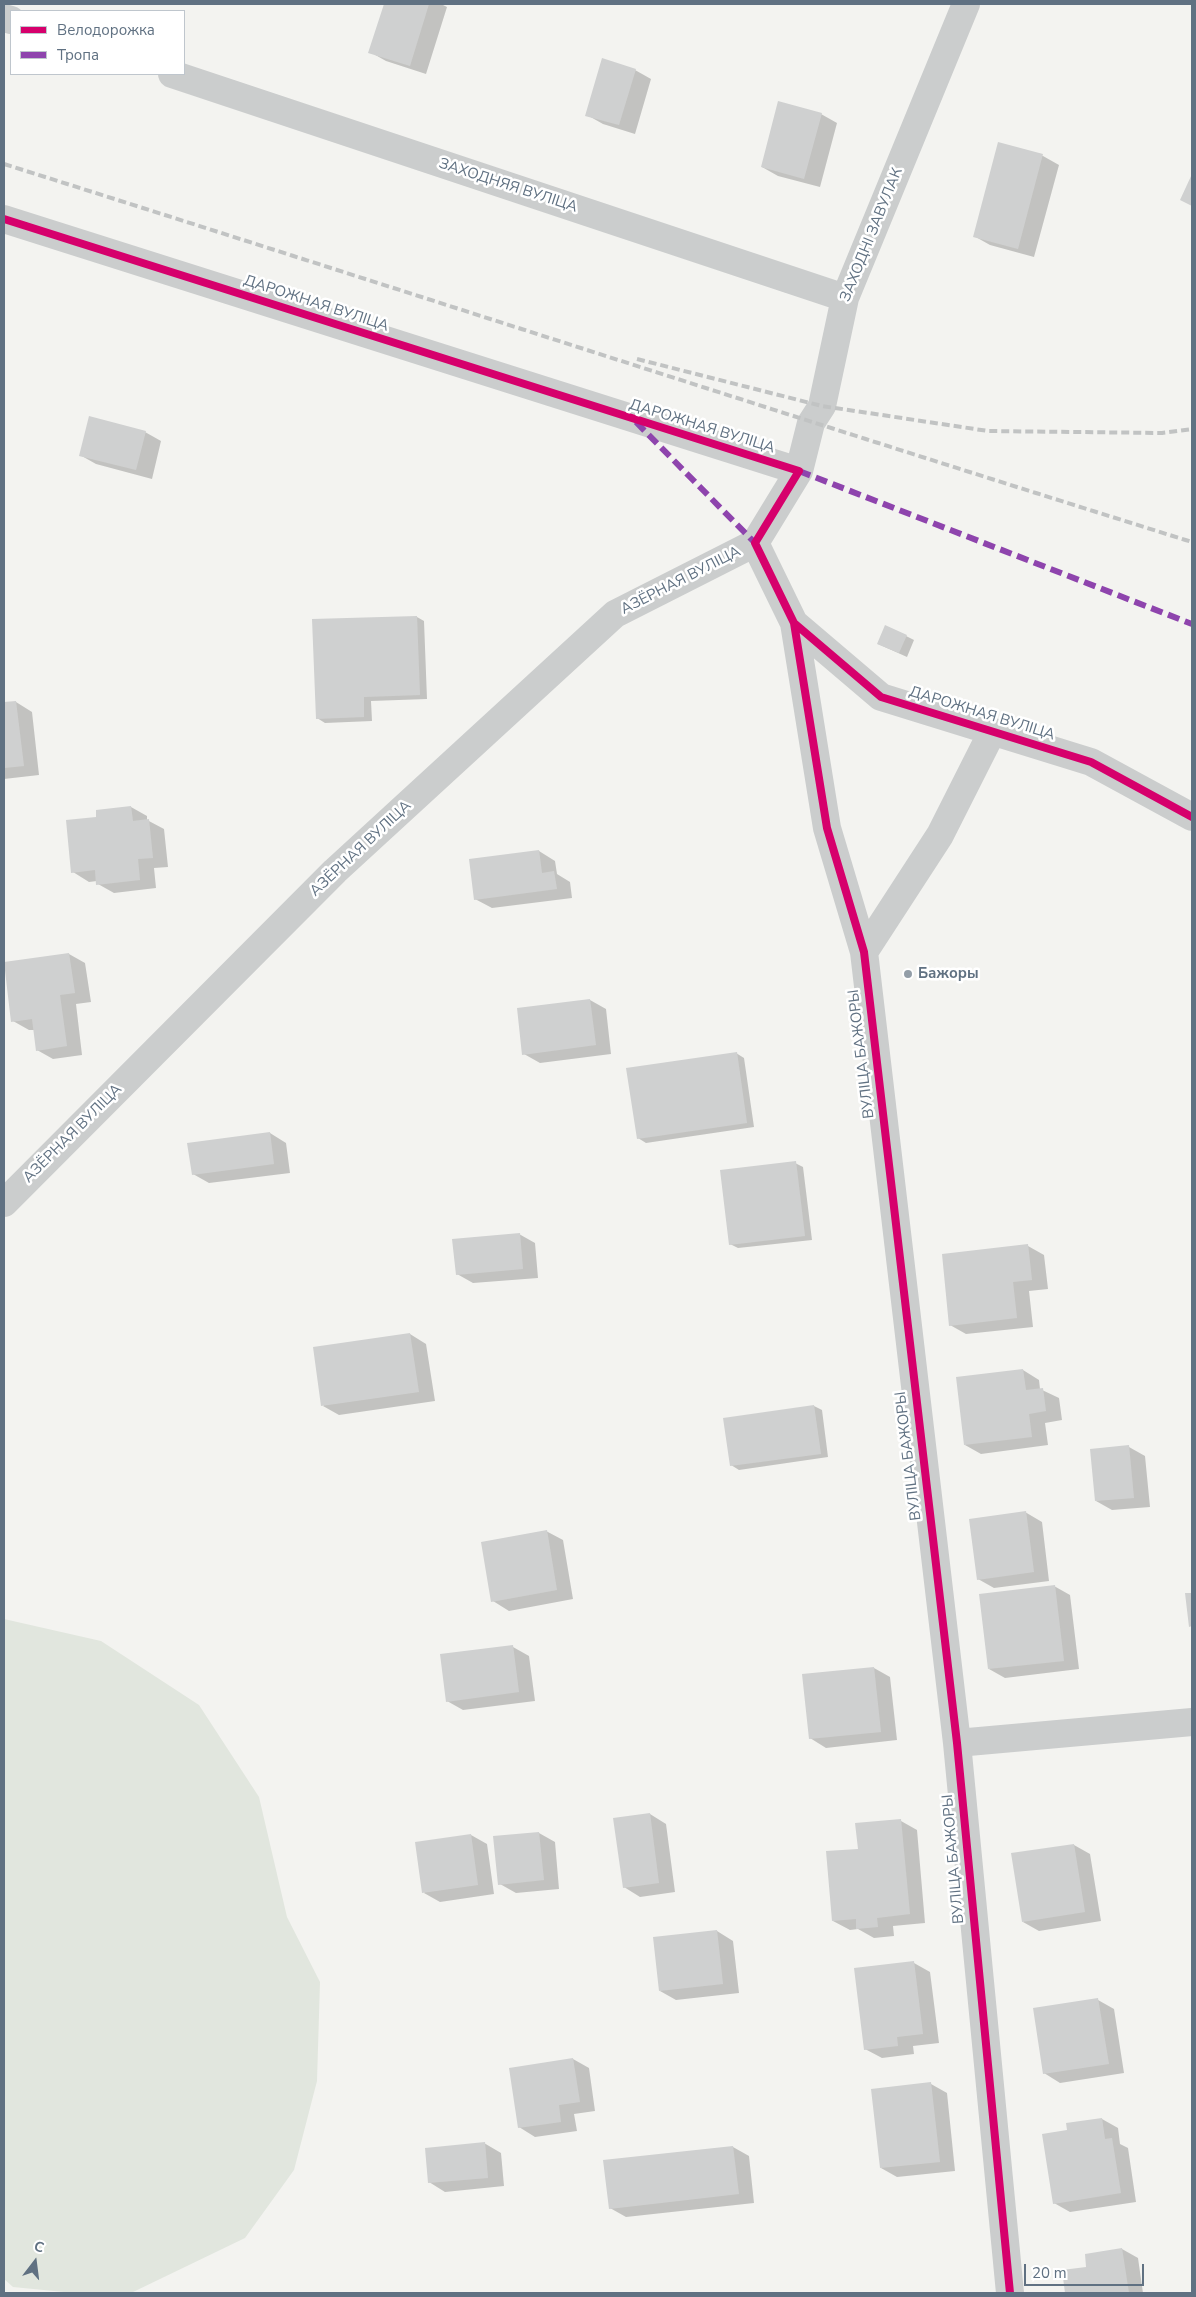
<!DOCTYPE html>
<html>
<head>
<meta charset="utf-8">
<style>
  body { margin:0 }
  #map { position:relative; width:1196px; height:2297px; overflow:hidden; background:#f3f3f0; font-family:"Nunito Sans",sans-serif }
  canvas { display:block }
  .frame { position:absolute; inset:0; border:5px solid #607182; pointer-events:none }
  .legend { position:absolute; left:10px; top:10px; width:175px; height:65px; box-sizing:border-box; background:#fff; border:1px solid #bfc6cd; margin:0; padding:6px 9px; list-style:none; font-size:15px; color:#607182 }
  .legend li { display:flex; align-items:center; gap:10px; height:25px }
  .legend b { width:25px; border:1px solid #bfc6cd }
  .north { position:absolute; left:10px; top:2237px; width:50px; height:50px; -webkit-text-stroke:4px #fff; paint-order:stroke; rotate:15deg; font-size:14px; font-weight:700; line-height:20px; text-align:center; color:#607182 }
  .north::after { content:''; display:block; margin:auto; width:18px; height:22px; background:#607182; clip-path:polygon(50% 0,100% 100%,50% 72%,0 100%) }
  .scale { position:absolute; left:1024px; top:2264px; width:120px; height:22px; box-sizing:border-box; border:2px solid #607182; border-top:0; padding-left:6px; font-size:15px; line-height:18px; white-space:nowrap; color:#607182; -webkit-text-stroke:4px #fff; paint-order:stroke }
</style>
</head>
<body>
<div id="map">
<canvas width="1196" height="2297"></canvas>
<div class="frame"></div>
<ul class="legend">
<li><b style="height:6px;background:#d6006c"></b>Велодорожка</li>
<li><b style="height:6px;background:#8e44ad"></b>Тропа</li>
</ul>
<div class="north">С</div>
<div class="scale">20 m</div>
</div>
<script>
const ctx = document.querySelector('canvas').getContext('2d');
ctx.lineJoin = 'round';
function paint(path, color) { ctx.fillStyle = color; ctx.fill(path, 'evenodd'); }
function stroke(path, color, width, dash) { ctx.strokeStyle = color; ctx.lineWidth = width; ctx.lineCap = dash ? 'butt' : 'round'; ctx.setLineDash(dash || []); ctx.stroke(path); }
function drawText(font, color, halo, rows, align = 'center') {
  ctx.font = font + ' "Nunito Sans",sans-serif'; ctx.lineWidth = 5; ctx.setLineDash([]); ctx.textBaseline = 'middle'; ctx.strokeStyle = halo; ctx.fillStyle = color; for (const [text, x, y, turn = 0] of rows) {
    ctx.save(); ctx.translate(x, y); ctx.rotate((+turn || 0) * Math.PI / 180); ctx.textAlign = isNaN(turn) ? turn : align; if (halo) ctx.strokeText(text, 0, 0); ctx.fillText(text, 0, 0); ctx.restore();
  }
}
const green = new Path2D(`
  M4,1619L101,1641L199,1705L259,1797L287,1917L320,1982L317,2081L294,2170L245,2238L131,2293H74L13,2287L4,2279Z`);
const shadow = new Path2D(`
  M385,4H441L447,7L426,74L386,61L370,52Z
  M635,70L651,79L635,134L603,124L587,115Z
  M821,114L837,123L820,187L778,176L762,167Z
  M999,144L1043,156L1059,165L1034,257L990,245L974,236Z
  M145,432L161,441L152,479L96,464L80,455Z
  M417,617L424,621L427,699L371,701L372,721L325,723L317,718Z
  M906,636L914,640L907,657L878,644Z
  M16,702L32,712L39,775L4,779V704Z
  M131,807L147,816V820L164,829L168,867L154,868L156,888L114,893L98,884L97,881L89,882L73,872L98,818Z
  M539,851L555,861L557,874L570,882L572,898L492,908L475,899Z
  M69,954L85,963L91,1002L76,1004L82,1055L53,1059L37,1050L34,1030H29L13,1021L5,963Z
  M590,1000L606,1009L611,1054L540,1063L524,1054Z
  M736,1053L744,1058L754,1127L646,1143L638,1138Z
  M270,1133L286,1143L290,1173L209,1183L193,1174Z
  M795,1163L803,1167L812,1240L738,1248L730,1244Z
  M519,1234L535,1243L538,1278L473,1283L457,1274Z
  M1028,1246L1044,1255L1048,1289L1029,1291L1033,1327L966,1334L950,1325Z
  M410,1334L426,1344L435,1401L339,1415L323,1406Z
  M1023,1370L1039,1380L1040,1389L1059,1398L1062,1420L1045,1423L1048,1445L981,1454L965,1445Z
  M814,1406L822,1410L828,1457L739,1470L731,1465Z
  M1129,1447L1145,1456L1150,1507L1112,1510L1096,1501Z
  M1025,1512L1042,1522L1049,1581L994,1588L978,1579Z
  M546,1531L563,1540L573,1599L509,1611L493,1601Z
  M1054,1586L1070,1595L1079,1669L1005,1678L989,1669Z
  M513,1647L529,1656L535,1701L463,1710L447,1701Z
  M874,1668L890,1677L897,1740L826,1748L810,1738L803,1675Z
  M650,1814L666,1824L675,1892L640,1897L624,1887Z
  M901,1821L917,1830L925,1923L893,1926L894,1936L874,1938L858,1929L850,1930L833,1921L859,1850Z
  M539,1833L555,1842L559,1889L516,1893L500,1884Z
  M471,1835L487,1844L494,1894L440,1902L424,1893Z
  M1074,1845L1090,1854L1101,1921L1039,1931L1023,1922Z
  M717,1931L733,1941L739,1993L676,2000L660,1991Z
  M914,1963L930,1972L939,2043L913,2046L914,2054L882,2058L865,2049Z
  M1098,2000L1114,2009L1124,2073L1060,2083L1044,2073Z
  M573,2059L589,2068L595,2111L574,2114L577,2131L535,2137L519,2127Z
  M931,2084L947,2093L955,2171L897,2177L881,2168Z
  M1102,2119L1118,2128L1120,2144L1128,2148L1136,2202L1070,2212L1054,2203L1068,2132Z
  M484,2143L501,2153L504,2186L445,2192L429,2182Z
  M733,2147L749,2156L754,2203L626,2217L610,2208L605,2161Z
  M1122,2249L1138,2258L1143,2293H1067L1063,2272L1088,2268Z`);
const building = new Path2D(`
  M384,4H429L410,66L368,53Z
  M602,58L636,69L619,125L585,116Z
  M778,101L822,113L804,179L761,167Z
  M998,142L1043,154L1018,249L973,237Z
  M1192,174V206L1180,200Z
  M89,416L146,431L136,470L79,456Z
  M417,616L420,695L364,697V717L316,719L312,619Z
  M885,625L907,635L899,653L877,644Z
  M16,701L24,766L4,768V702Z
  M131,806L133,821L149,819L153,858L138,859L140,880L96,885L95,870L71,873L66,820L96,817V810Z
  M539,850L542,873L554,871L557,889L474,900L469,859Z
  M69,953L75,993L60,995L67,1046L36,1051L32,1019L11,1022L4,962Z
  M590,999L596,1045L522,1055L517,1008Z
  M737,1052L747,1123L637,1139L626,1068Z
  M270,1132L274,1164L192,1175L187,1143Z
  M796,1161L805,1236L729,1245L720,1170Z
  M520,1233L523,1269L456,1275L452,1239Z
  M1028,1244L1032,1280L1013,1282L1017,1318L949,1326L942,1254Z
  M410,1333L419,1392L321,1406L313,1347Z
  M1023,1369L1026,1390L1043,1388L1046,1411L1029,1414L1032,1437L964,1445L956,1377Z
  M814,1405L821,1454L730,1466L723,1418Z
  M1129,1445L1134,1498L1095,1501L1090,1449Z
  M1026,1511L1034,1572L977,1580L969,1519Z
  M547,1530L557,1590L491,1602L481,1542Z
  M1055,1585L1064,1661L988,1669L979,1594Z
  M1185,1593H1192V1626L1189,1627Z
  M513,1645L519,1692L446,1702L440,1654Z
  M874,1667L881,1732L809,1739L802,1674Z
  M650,1813L659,1883L623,1888L613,1818Z
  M901,1819L910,1914L877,1918L878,1927L856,1929V1919L832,1921L826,1851L858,1849L855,1823Z
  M539,1832L544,1880L498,1885L493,1836Z
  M471,1834L478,1885L422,1893L415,1842Z
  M1074,1844L1085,1912L1022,1922L1011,1853Z
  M717,1930L723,1984L659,1991L653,1937Z
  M914,1961L923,2034L897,2037L898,2046L864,2050L854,1968Z
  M1098,1998L1109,2064L1043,2074L1033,2008Z
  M573,2058L580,2102L559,2105L561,2122L518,2128L509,2068Z
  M931,2082L940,2162L880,2168L871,2089Z
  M1102,2118L1105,2139L1112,2138L1121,2193L1053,2204L1042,2134L1067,2130L1066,2123Z
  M485,2142L488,2178L428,2183L425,2148Z
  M733,2146L739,2194L609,2209L603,2160Z
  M1122,2248L1129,2293H1065L1062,2270L1086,2267L1085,2254Z`);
const street = new Path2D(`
  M4,18L11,20
  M172,74L845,298
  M4,219L799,471L755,543L794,623L881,697L1091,762L1192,817
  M799,471L811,423L822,406L845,298L966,4
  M794,623L827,828L864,952L957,1743L1010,2293
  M864,952L940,835L992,732
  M4,1203L335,871L615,614L755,543
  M957,1743L1192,1722`);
const rail = new Path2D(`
  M4,164C400,289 795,418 1192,542
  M637,359L822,406L988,431L1162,433L1192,429`);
const quiet = new Path2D(`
  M636,422L755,543
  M799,471L1192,624`);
const cycleway = new Path2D(`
  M4,219L799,471L755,543L794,623L881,697L1091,762L1192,817
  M794,623L827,828L864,952L957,1743L1010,2293`);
const markers = [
  [908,974,5,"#939ea8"]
];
const streetNames = [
  ["ЗАХОДНЯЯ ВУЛІЦА",508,186,18],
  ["ЗАХОДНІ ЗАВУЛАК",872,235,-68],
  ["ДАРОЖНАЯ ВУЛІЦА",316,304,18],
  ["ДАРОЖНАЯ ВУЛІЦА",702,427,17],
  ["АЗЁРНАЯ ВУЛІЦА",681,581,-27],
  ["ДАРОЖНАЯ ВУЛІЦА",982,714,17],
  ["АЗЁРНАЯ ВУЛІЦА",361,849,-43],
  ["ВУЛІЦА БАЖОРЫ",862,1054,-97],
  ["АЗЁРНАЯ ВУЛІЦА",73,1134,-45],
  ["ВУЛІЦА БАЖОРЫ",909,1456,-97],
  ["ВУЛІЦА БАЖОРЫ",954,1859,-95]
];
const poiNames = [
  ["Бажоры",918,974]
];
paint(green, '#e1e6de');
paint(shadow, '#0003');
paint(building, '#cfd0d0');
stroke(street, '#cbcdcd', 28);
stroke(rail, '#c1c3c3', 4, [8, 4]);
stroke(quiet, '#8e44ad', 6, [12, 6]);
stroke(cycleway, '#d6006c', 8);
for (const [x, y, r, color] of markers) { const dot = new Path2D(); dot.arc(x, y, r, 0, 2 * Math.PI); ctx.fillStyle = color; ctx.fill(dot); stroke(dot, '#fff', 2); }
drawText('15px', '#607182', '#fff', streetNames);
drawText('bold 15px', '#607182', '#fff', poiNames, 'left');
</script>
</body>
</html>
